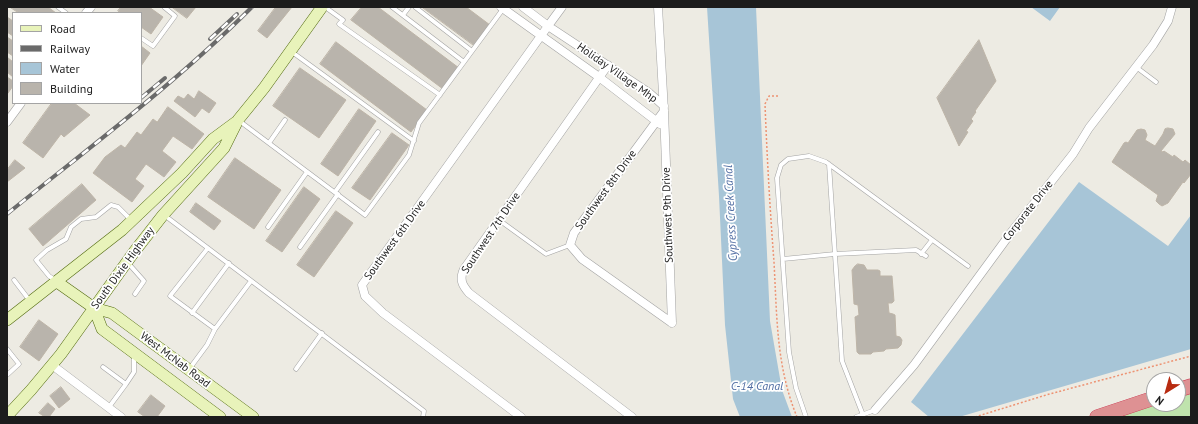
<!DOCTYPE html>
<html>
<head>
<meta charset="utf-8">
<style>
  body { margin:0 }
  #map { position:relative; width:1198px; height:424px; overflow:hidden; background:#edebe3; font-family:"PT Sans",sans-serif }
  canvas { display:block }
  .frame { position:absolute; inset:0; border:8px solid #1c1c1c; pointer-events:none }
  .legend { position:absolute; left:12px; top:12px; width:130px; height:92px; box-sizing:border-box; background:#fff; border:1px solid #a4a4a4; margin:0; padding:5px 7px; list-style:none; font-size:12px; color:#1c1c1c }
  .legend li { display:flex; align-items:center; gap:8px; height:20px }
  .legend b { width:20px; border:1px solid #a4a4a4 }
  .north { position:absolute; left:1146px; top:372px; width:40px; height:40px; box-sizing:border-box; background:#fff; border:1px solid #a4a4a4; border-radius:50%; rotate:217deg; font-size:11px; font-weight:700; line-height:16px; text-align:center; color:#1c1c1c }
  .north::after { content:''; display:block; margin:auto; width:14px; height:18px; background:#b82b11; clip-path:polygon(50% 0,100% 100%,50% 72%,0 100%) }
</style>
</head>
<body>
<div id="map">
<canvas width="1198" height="424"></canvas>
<div class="frame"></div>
<ul class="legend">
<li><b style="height:5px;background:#e8f3ba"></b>Road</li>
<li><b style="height:5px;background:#6a6a6a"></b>Railway</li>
<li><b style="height:11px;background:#a7c5d7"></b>Water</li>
<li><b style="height:11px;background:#b9b4ac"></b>Building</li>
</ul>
<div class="north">N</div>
</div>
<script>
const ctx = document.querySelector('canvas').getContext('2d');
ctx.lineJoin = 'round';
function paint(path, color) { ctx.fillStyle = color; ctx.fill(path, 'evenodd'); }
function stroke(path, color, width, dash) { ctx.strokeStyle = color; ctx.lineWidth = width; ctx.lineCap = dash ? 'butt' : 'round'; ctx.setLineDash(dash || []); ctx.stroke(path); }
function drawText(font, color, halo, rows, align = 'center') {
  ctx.font = font + ' "PT Sans",sans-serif'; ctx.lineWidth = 3.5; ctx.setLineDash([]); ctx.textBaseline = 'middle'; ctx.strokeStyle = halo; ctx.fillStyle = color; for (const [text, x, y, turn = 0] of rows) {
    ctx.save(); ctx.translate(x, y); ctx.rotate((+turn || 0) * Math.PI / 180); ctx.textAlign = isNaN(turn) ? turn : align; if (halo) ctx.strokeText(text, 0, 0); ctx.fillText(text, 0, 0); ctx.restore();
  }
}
const grass = new Path2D(`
  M1191,393V417H1118L1158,404H1178V397Z`);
const water = new Path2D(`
  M707,7H756L770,321L782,390L792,417H740L733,399L725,325L719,196Z
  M1031,7H1060L1050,21Z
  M1079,182L1168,246L1191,215V349L959,417H929L911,402Z`);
const building = new Path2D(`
  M10,7H48L56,13H19Z
  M121,7H149L163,17L151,34L141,27V13H121L118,11Z
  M172,7H196L187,18Z
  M276,7H292L267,38L258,31Z
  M362,7H378L459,68L443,89L351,20Z
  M422,7H466L490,25L475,46Z
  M7,17L13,21V36L7,32Z
  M7,37L13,41V56L7,52Z
  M979,40L996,81L975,111L976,112L971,119L973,121L966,131L968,132L959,146L937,98Z
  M336,42L427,110L411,132L320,64Z
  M141,46L150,53L141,66Z
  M7,57L13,62V77L7,72Z
  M300,68L346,100L319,138L273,106Z
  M7,77L13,81V86L8,93Z
  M199,91L216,103L209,113L202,108L195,117L174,101L178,96L184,99L188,94L194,99Z
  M52,103H74L90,115L64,137L61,134L43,158L23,143Z
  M168,107L204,134L192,149L173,136L162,151L176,162L164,177L146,164L135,179L144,186L132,202L93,173L105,157L121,145L125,148L137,132L141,135L153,119L157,122Z
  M359,109L376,121L338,176L321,164Z
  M1168,128L1173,129L1175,134L1161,151L1163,152L1164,151L1173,157L1174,155L1183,162L1185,160L1191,165V174L1184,183L1183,182L1168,203L1162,206L1159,204L1156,201L1158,195L1112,162L1124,143L1126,142L1128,143L1137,130L1141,129L1145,130L1147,135L1145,140L1155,146L1163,134L1165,129Z
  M392,133L409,145L370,200L352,188Z
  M235,158L281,190L254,229L208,197Z
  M15,160L25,168L7,182V170Z
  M82,184L96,200L43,246L29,229Z
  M304,187L320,199L282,252L266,241Z
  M196,203L221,221L214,230L190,212Z
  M336,211L353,223L314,277L297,265Z
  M858,264L864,265L867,270H878L880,271V276H892L894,301L892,303H888L889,313L893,314L895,315L896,336L900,337L902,340L901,345L898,348L886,349L884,351L873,352L871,354H859L857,352L855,317L859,315L858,305L854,304L852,270L855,266Z
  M39,320L58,334L39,361L20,347Z
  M61,387L70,399L59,408L50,396Z
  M151,395L165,406L157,417H145L138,412Z
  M48,403L55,409L49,417H45L39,413Z`);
const path = new Path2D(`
  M778,96H769L765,104C767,157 770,210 774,262C777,316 776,366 797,417
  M975,417L1046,395L1191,356`);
const service = new Path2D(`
  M58,7L66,13
  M325,7L343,20L339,24L440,95
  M392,7L464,62
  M415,7L472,51
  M403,15L409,7
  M141,38L153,46L175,16L164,7
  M292,52L414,141
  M1136,67L1156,82
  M238,120L365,215L409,155L419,123L503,9
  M269,143L285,120
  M829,164L842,361L863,415
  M335,192L378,132
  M164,215L424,411L423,417
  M499,220L546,254L570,245
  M268,227L307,172
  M300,247L338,194
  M208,248L170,296L215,329
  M921,254L932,240
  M783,259L835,254L916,250L926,256
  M128,263L144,281L135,294
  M14,280L30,301
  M55,280L49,276L36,260L47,250L66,239L71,227L81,219L96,217L111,205L118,207L132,221
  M192,313L229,263
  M7,349L19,364L7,375
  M103,367L126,384L109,407
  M190,368L207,345L215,329L251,281
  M296,369L322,333
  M126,384L134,372V355
  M806,417L796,388L789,352L777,178L781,165L788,159L809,156L826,162L968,266
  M856,417L875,410`);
const minor = new Path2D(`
  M501,7L599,77L660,124
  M562,7L548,26L648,92L664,106
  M658,7L664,111L672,323
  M86,13L91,7
  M608,65L464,269C459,279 462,285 469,293L632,417
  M664,111L574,233L570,245L582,259L672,323
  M7,122L21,103
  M52,365L121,417
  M875,410L914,365L1013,230L1073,154L1089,128L1153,45L1168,21L1172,7
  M521,417L383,313L365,296L362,285L548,26L523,7`);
const secondary = new Path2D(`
  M57,282L94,308L112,313L253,417
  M94,308L102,329L220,417
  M7,320L122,230L182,173L213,139L236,122
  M7,416L31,390L61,354L134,252L163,215L224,148L238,120L264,88L322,7`);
const motorway = new Path2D(`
  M1178,390L1191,386
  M1097,417L1154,398`);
const rail = new Path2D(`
  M210,39L237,14
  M141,98L165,78
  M7,214C90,147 176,83 252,7`);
const streetNames = [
  ["Holiday Village Mhp",617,73,35],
  ["Southwest 8th Drive",606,190,-54],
  ["Corporate Drive",1028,211,-52],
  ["Southwest 9th Drive",668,215,-92],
  ["Southwest 7th Drive",491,233,-56],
  ["Southwest 6th Drive",395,240,-54],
  ["South Dixie Highway",123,268,-54],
  ["West McNab Road",175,360,37]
];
const waterNames = [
  ["Cypress Creek Canal",731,213,-93],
  ["C-14 Canal",757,387]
];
paint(grass, '#bfe3ad');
paint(water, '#a7c5d7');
paint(building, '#b9b4ac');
stroke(building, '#bdb4a7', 1);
stroke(service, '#a3a3a3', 5);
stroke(minor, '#a3a3a3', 9);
stroke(secondary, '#51690e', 12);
stroke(motorway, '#c8324e', 15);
stroke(path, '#ed9373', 1.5, [2, 2]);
stroke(service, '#fff', 4);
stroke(minor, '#fff', 8);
stroke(secondary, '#e8f3ba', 11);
stroke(motorway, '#de9193', 14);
stroke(rail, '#6a6a6a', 4);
stroke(rail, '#fff', 2.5, [8]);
drawText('11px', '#1c1c1c', '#fff', streetNames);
drawText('italic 12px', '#516ea3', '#fff', waterNames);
</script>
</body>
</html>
